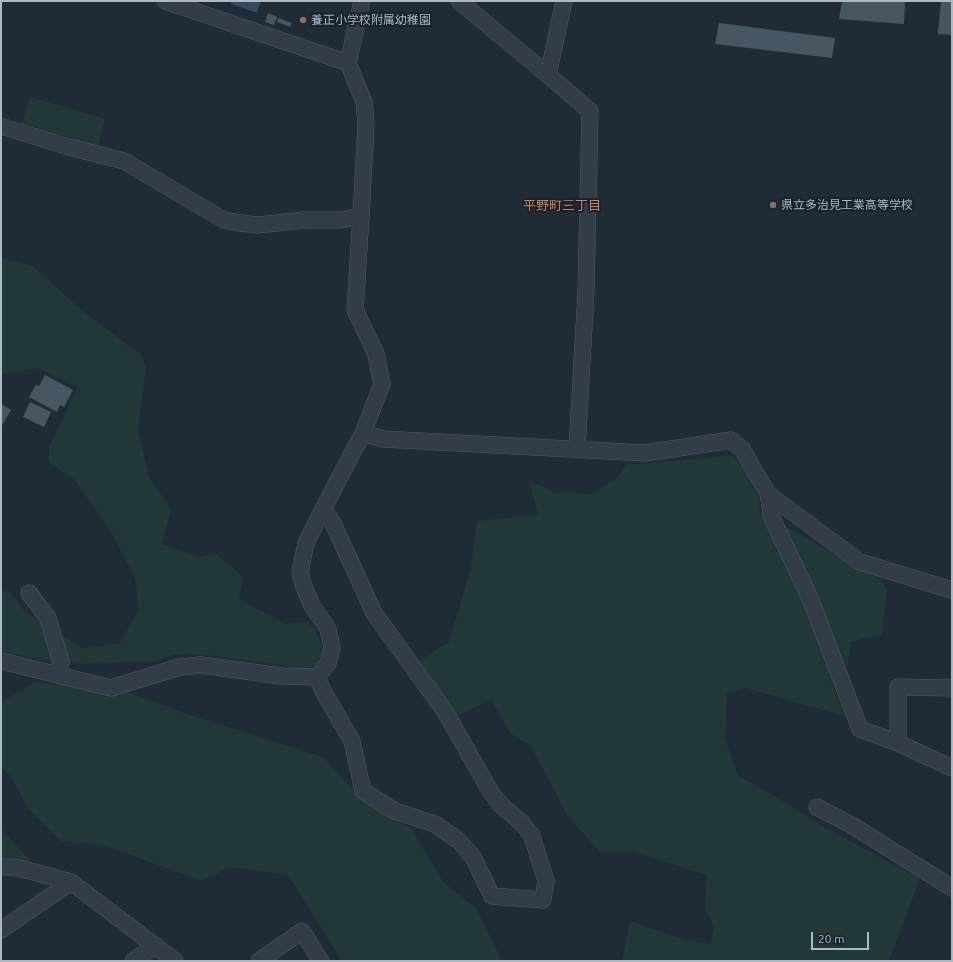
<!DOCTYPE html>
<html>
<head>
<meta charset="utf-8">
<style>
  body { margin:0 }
  #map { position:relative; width:953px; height:962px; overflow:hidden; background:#1f2c37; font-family:Ubuntu,sans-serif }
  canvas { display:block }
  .frame { position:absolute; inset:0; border:2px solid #adb8c4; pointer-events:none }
  .scale { position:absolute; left:811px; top:932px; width:58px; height:18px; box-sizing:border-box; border:2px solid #adb8c4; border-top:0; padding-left:5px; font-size:12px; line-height:14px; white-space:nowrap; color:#adb8c4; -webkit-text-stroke:3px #18222c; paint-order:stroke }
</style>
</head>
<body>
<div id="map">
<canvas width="953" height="962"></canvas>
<div class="frame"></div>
<div class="scale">20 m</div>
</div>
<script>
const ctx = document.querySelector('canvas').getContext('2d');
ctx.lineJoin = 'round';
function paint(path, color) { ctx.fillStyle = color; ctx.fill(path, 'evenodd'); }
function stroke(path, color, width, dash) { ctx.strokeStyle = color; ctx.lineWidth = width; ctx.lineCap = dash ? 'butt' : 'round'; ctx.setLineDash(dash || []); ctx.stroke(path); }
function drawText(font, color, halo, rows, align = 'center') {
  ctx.font = font + ' Ubuntu,"Noto Sans JP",sans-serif'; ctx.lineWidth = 4; ctx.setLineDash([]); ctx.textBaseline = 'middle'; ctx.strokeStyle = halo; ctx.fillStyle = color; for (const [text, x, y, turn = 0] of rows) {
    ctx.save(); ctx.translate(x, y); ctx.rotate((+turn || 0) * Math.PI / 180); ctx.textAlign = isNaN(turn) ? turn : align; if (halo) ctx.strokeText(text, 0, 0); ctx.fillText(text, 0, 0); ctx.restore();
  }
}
const green = new Path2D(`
  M30,97L105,119L98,146L22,123Z
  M1,258L33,266L78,307L142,356L146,367L138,430L149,477L171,509L162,544L199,557L216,554L243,577L239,599L285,624L308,622L314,629L323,648L317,663L307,669L216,656L177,654L152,662H120L84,664L49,661L1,652V590L10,592L25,612L82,648L119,644L139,610L135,578L111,532L74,479L49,462V447L78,387L38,368L1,374Z
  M733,455L746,473L758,497L760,512L880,580L887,590L882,634L851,642L847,667L828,673L846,717L746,688L727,692L725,739L738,775L779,799L833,832L919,878L915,892L889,961H622L630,921L688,941L711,944L714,927L705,908L707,875L635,852H600L567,815L531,746L510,733L491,699L454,718L419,661L449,642L471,568L477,521L538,515L530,484L540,485L555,493L592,494L618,477L626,464H642Z
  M36,682L128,692L187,714L323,757L357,794L412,830L443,882L476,908L502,961H342L288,875L230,867L202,881L106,846L61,841L28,808L10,775L1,769V702Z
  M1,829L35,866L3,860L1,859Z`);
const water = new Path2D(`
  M232,1H261L257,13L231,4Z`);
const building = new Path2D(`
  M842,1H905L904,24L839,19Z
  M941,1H952V35L938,34Z
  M268,13L277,17L274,25L265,22Z
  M278,18L292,23L290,27L277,22Z
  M719,23L835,38L832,58L715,44Z
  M45,375L73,390L64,407L60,405L57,412L29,397L36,385L39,386Z
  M30,402L51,412L44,427L23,417Z
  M1,404L11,410L1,427Z`);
const street = new Path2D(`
  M165,1L348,63
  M459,1L548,75L564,1
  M548,75L590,111L586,292L577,449
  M1,126L69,147L124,161L224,220L240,223L258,225L304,220H341L361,216
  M363,433L383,439L645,453L731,440L742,449L768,494L860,562L952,590
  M768,494L772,518L810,598L860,729L898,743L952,768
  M29,593L48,618L61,662L57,675
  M1,661L111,688L180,667L201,665L281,676L317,677L323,691L352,741L363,791L395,811L435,824L459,841L473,857L492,896L543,900L546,881L532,836L523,824L500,804L489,789L446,713L374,613L332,521L323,509L363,433L382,384L376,354L355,310L361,216L366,124L364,102L348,63L362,1
  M317,677L328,663L332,648L328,629L312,606L303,584L300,572L306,543L323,509
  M898,743V687L952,688
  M817,807L853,826L952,888
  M1,867L19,868L71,882L175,961
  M1,930L71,882
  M133,961L156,945
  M259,961L302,931L321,961`);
const markers = [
  [303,20,4,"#8d6e63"],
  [773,205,4,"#8d6e63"]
];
const poiNames = [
  ["養正小学校附属幼稚園",311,20],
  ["県立多治見工業高等学校",781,205]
];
const neighbourhoodNames = [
  ["平野町三丁目",562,206]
];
paint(green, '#213838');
paint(water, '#324a5f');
paint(building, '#475663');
stroke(street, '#505b65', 17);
stroke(street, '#333d47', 16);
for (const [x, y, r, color] of markers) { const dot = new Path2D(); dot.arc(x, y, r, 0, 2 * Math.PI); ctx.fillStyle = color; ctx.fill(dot); stroke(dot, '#18222c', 1.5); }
drawText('12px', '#adb8c4', '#18222c', poiNames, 'left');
drawText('13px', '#d58057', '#18222c', neighbourhoodNames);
</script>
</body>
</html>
